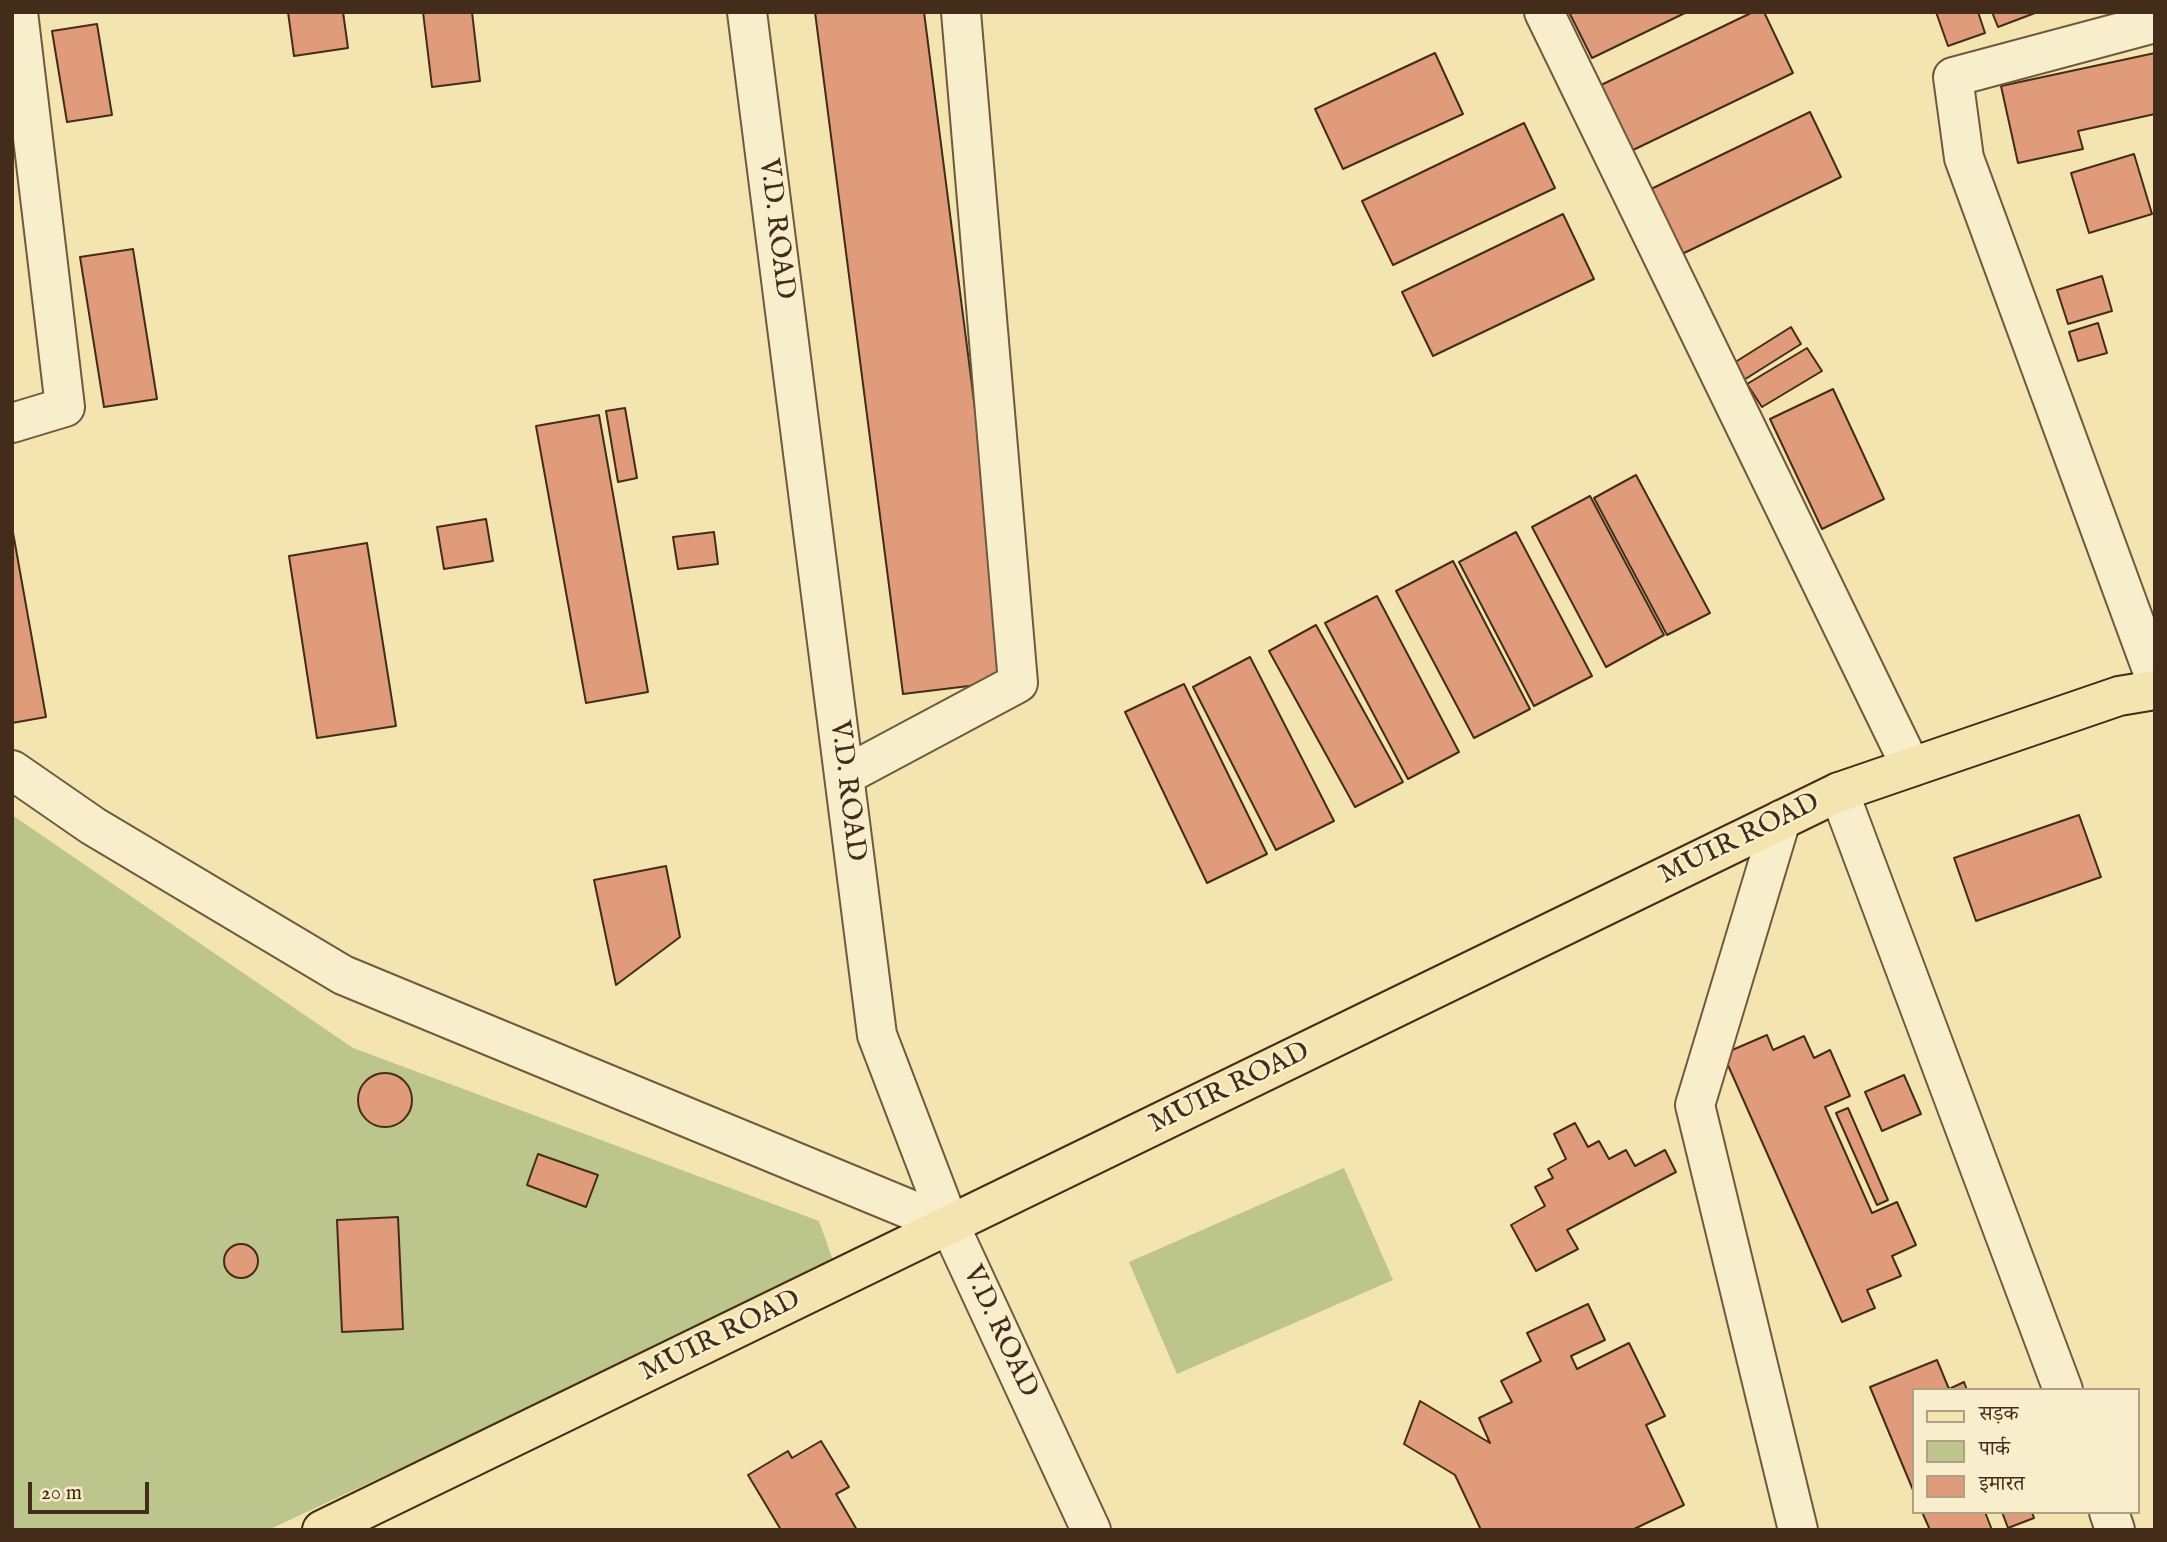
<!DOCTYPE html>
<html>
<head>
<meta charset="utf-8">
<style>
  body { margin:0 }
  #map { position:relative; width:2167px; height:1542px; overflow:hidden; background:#f4e5b0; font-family:"IM FELL English","Noto Serif Devanagari",serif }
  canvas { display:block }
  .frame { position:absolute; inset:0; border:14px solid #432c1a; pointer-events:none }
  .legend { position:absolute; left:1912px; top:1388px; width:228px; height:126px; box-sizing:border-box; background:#f8eecc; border:2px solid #b0a085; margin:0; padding:9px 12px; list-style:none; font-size:21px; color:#432c1a }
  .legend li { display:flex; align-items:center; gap:14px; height:35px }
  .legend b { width:35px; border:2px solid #b0a085 }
  .scale { position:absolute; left:28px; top:1482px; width:121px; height:32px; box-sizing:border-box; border:4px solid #432c1a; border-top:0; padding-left:9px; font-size:21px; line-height:24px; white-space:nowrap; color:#432c1a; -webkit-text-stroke:5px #f8eecc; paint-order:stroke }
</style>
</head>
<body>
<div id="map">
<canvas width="2167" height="1542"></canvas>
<div class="frame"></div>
<ul class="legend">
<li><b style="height:9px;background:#f4e5b0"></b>सड़क</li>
<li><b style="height:19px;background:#bbc58c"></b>पार्क</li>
<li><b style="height:19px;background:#e09c7a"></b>इमारत</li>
</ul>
<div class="scale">20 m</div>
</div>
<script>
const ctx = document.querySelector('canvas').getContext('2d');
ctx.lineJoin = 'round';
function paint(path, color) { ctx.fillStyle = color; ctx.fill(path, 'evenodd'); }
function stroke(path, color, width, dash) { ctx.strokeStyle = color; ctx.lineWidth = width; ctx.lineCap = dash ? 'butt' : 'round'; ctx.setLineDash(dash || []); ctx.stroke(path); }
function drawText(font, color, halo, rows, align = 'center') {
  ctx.font = font + ' "IM FELL English",serif'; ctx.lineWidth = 5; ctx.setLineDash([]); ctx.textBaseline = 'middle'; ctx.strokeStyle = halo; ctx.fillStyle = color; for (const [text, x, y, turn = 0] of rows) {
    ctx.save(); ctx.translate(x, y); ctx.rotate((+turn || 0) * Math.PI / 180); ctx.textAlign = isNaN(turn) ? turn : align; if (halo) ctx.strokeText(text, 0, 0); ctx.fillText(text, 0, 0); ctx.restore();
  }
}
const green = new Path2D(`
  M12,815L353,1048L819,1221L835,1266L268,1530H12Z
  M1344,1168L1393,1280L1177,1374L1129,1262Z`);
const building = new Path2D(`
  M288,12H343L348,48L294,56Z
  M423,12H472L480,81L432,87Z
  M815,12H924L1010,681L903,694Z
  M1569,12H1687L1592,58Z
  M1753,12H1764L1793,73L1631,151L1599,86Z
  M1936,12H1978L1985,33L1948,46Z
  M1992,12H2035V13L1998,27Z
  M97,24L112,115L67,122L52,31Z
  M1435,53L1463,114L1343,169L1315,109Z
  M2155,53V114L2078,131L2083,149L2018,163L2001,86Z
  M1810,112L1841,177L1680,255L1649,190Z
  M1524,123L1555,188L1393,265L1362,201Z
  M2134,154L2152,214L2089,233L2071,173Z
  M1563,214L1594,279L1433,356L1402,292Z
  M133,249L157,399L104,407L80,257Z
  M2102,276L2112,311L2068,324L2057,290Z
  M2098,323L2107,353L2078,361L2069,332Z
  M1791,327L1801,344L1739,383L1729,366Z
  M1807,348L1822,371L1762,407L1747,384Z
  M1833,389L1884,499L1822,529L1770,419Z
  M625,408L637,478L618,482L606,411Z
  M599,415L648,692L586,703L536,426Z
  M1636,475L1710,613L1667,635L1594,498Z
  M1590,496L1664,635L1606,667L1532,527Z
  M486,519L493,561L444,569L437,527Z
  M12,527L46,717L12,723Z
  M714,532L718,564L678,569L673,537Z
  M1516,532L1592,676L1534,706L1459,562Z
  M367,543L396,726L317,738L289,556Z
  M1453,561L1530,709L1474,738L1396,591Z
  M1377,596L1459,752L1408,779L1325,623Z
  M1316,625L1403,782L1355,807L1269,651Z
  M1250,657L1334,821L1276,850L1193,687Z
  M1184,684L1267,854L1207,883L1125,712Z
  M2079,815L2101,877L1976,921L1954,858Z
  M666,866L680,937L616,985L594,880Z
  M1767,1035L1773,1050L1804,1036L1814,1058L1830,1050L1850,1096L1825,1107L1872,1213L1897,1202L1916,1245L1892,1256L1901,1276L1867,1290L1875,1308L1842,1322L1723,1054Z
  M358 1100a27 27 0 1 1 54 0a27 27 0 1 1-54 0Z
  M1904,1075L1921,1114L1882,1131L1865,1092Z
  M1848,1108L1888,1200L1877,1205L1836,1113Z
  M1575,1123L1588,1147L1599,1141L1609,1159L1626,1150L1635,1166L1665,1150L1676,1172L1567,1230L1578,1249L1536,1271L1511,1225L1545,1206L1535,1187L1553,1178L1548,1169L1566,1159L1554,1134Z
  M538,1154L598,1175L586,1207L527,1185Z
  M398,1217L403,1329L342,1332L337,1220Z
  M224 1261a17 17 0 1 1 34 0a17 17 0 1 1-34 0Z
  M1588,1304L1605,1340L1571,1356L1577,1369L1629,1343L1665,1416L1646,1425L1684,1505L1632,1530H1481L1455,1475L1404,1444L1420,1401L1490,1443L1479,1418L1512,1402L1501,1381L1541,1361L1527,1333Z
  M1937,1360L1949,1389L1964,1382L1967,1390H1913V1490L1870,1387Z
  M821,1441L849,1487L836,1494L857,1530H781L748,1475L788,1451L792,1458Z
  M1922,1512H1985L1992,1530H1930Z
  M2002,1512H2032L2034,1518L2008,1528Z`);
const minor = new Path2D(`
  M747,12L877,1035L950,1226L1091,1530
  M1544,12L1911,767
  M2155,23L1953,77L1964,158L2155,678
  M12,423L65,407L18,12
  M12,770L93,826L343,975L950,1226
  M844,776L1018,683L961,12
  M1839,792L2063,1390
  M1781,820L1695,1105L1798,1530
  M2109,1512L2115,1530`);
const major = new Path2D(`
  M322,1530L1839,792L2119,696L2155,690`);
const streetNames = [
  ["V.D. ROAD",775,229,83],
  ["V.D. ROAD",846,791,83],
  ["MUIR ROAD",1740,840,-26],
  ["MUIR ROAD",1230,1089,-26],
  ["V.D. ROAD",999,1332,65],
  ["MUIR ROAD",721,1337,-26]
];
paint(green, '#bbc58c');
paint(building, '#e09c7a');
stroke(building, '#432c1a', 2);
stroke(minor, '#6f5a40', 42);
stroke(major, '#432c1a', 42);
stroke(minor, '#f8eecc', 38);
stroke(major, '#f4e5b0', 38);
drawText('28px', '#432c1a', '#f8eecc', streetNames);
</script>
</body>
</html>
